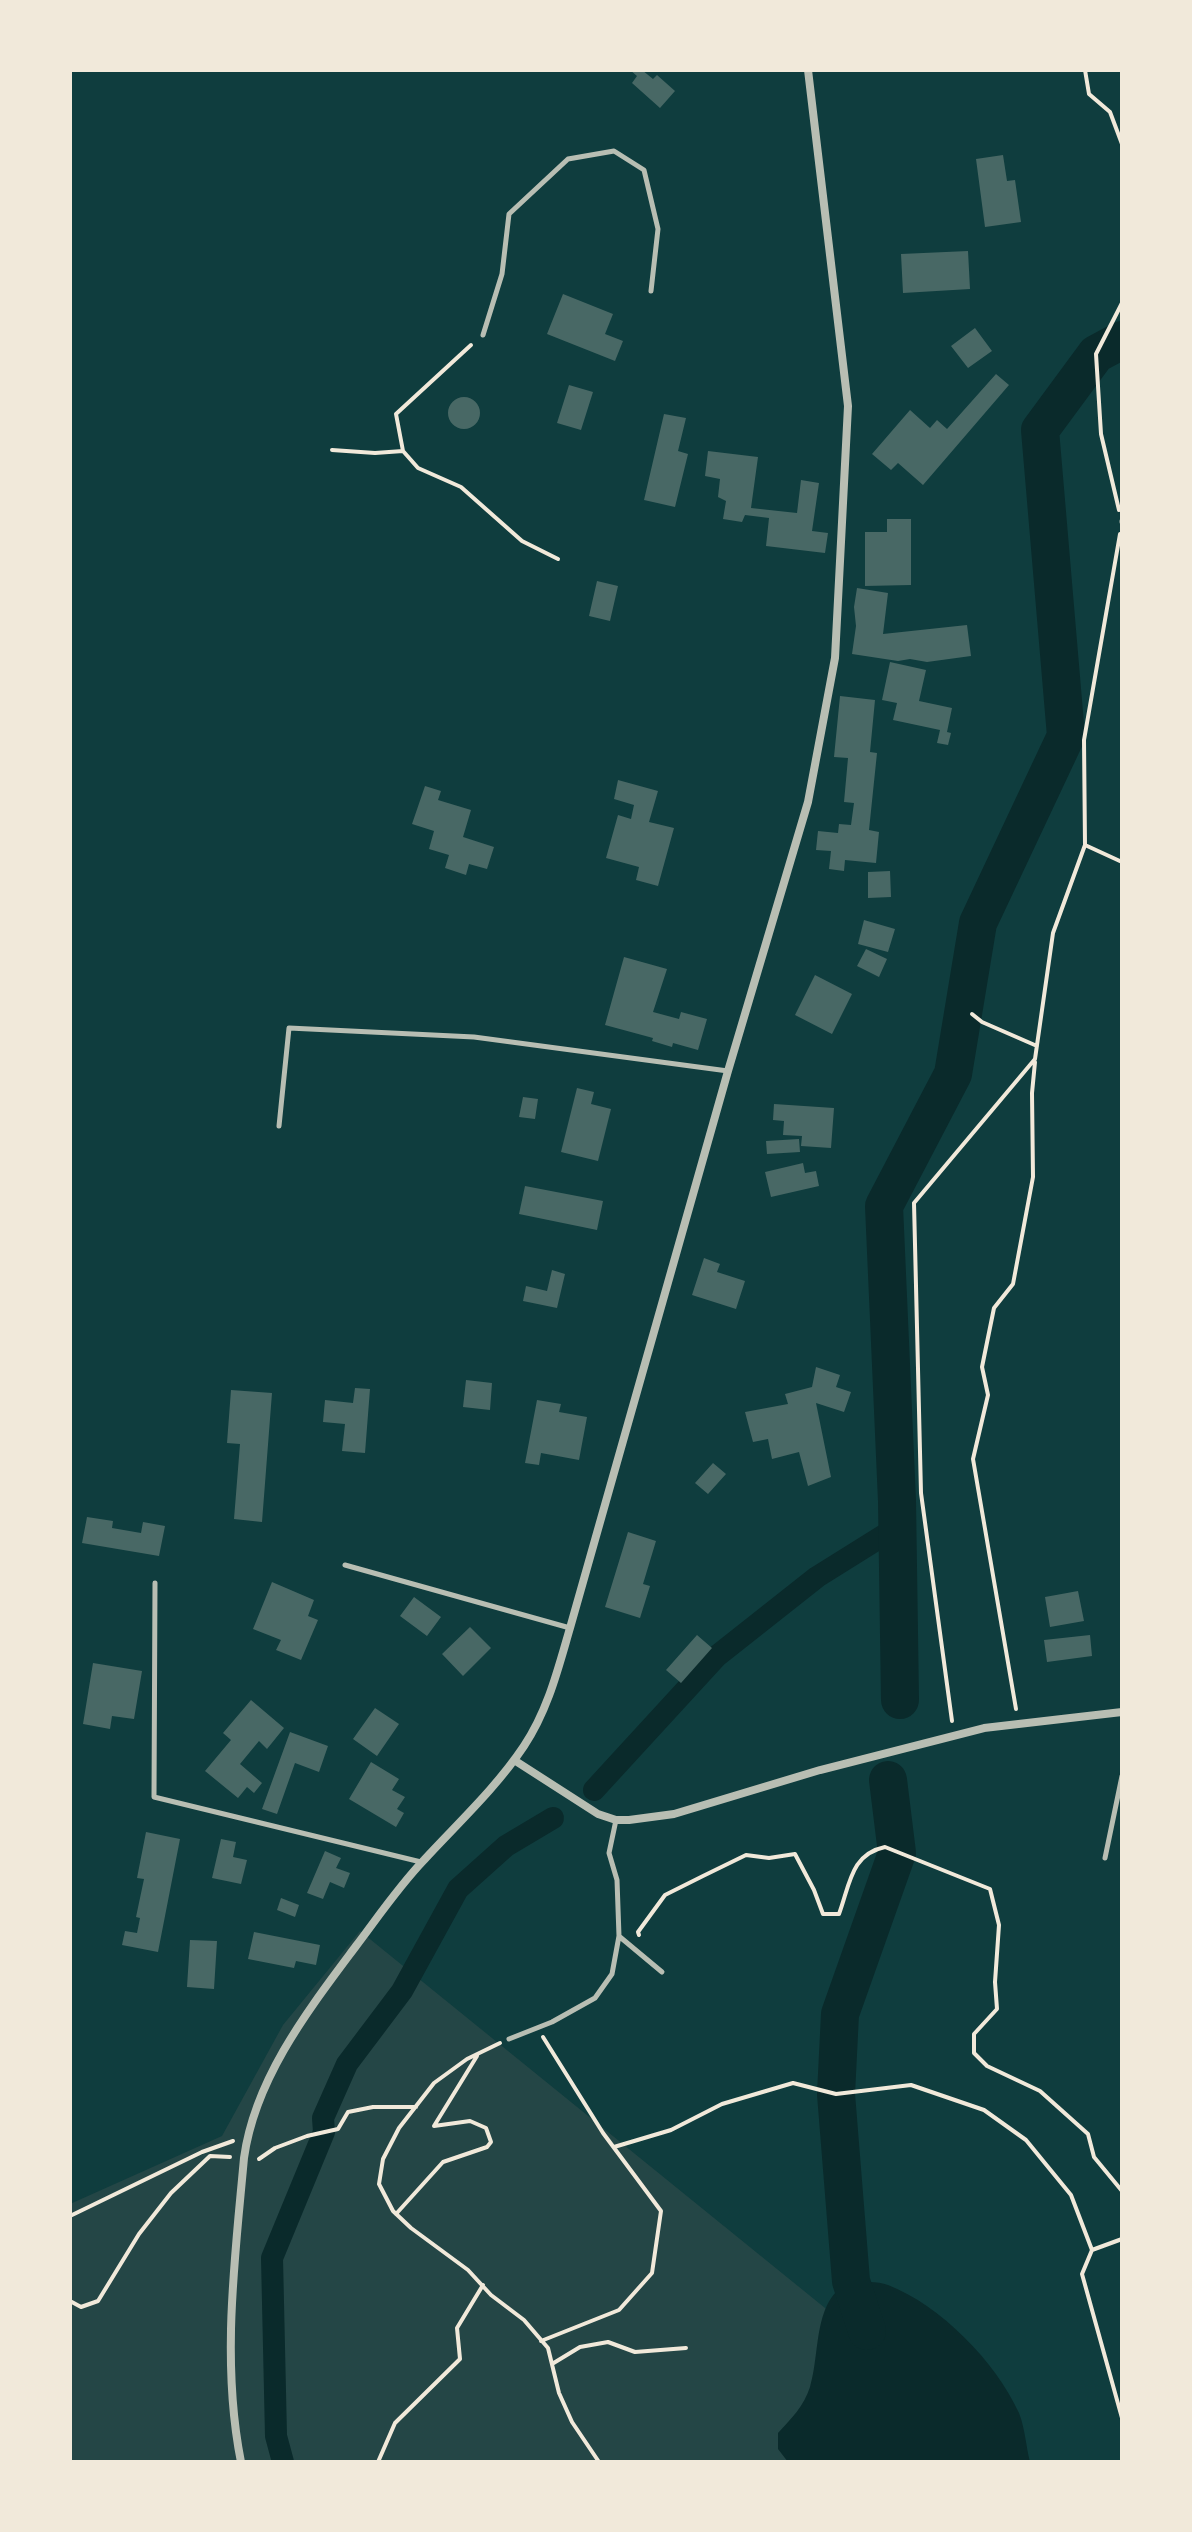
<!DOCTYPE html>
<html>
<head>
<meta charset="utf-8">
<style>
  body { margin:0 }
  #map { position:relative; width:1192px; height:2532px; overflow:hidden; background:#0f3d3e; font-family:"PT Sans Narrow",sans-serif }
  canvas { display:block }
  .frame { position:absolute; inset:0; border:72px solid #f1e9da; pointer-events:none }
</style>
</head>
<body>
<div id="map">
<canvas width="1192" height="2532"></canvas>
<div class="frame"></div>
</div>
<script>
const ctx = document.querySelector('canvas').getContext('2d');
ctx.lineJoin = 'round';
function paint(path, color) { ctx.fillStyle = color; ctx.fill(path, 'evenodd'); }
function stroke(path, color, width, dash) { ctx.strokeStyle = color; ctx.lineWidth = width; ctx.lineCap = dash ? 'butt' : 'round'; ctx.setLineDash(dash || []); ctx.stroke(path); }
const green = new Path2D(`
  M360,1931L846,2325L831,2462H70V2204L222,2136L283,2025Z`);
const water = new Path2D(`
  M851,2281C862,2282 877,2281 888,2285C940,2305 996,2362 1019,2413C1025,2428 1026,2447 1030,2462H788L778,2449V2433C791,2419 804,2406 810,2387C821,2351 812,2300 851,2281Z`);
const canal = new Path2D(`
  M594,1790L717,1656L817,1577L897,1527
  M283,2462L276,2436L272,2258L324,2132L323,2118L347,2064L402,1991L458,1889L506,1846L553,1818`);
const river = new Path2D(`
  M900,1700L897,1501L884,1206L953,1074L978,923L1066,736L1040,430L1096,354L1122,340
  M867,2331L851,2281L836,2094L840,2014L897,1853L888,1780`);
const building = new Path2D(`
  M630,70H642L653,79L657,75L675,91L660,108L632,83L637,76Z
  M1003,155L1007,181L1015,180L1021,222L985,227L976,159Z
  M968,251L970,289L903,293L901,254Z
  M563,294L613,314L605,334L623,341L615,361L547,334Z
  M975,328L992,351L968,368L951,346Z
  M996,374L1009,385L923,485L898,463L891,470L872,454L910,410L930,428L937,420L947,429Z
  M569,385L593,392L581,430L557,423Z
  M448 413a16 16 0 1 1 32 0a16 16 0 1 1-32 0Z
  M664,414L686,418L678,451L688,454L675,507L644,500Z
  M708,451L758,457L751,508L797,513L801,480L819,483L812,531L828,533L825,553L766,546L769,518L745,515L742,522L723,519L726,501L718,497L720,479L705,476Z
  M887,519H911V585L865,586V532H887Z
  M597,581L618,586L610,621L589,616Z
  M857,588L888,593L883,634L967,625L971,656L927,662L910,659L898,661L852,654L856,626L854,607Z
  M890,662L926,670L919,701L952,708L947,732L951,733L948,745L937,743L940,730L893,720L897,703L882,700Z
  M840,696L875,700L870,752L877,753L869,830L879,832L876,863L845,860L844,871L829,869L831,851L816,850L818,831L838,833L839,824L851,825L854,803L844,802L848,758L834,757Z
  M618,780L658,791L649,822L674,828L658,886L636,880L639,867L606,858L618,815L631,819L634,805L614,799Z
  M425,786L441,791L438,800L471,810L463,837L494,847L487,869L469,864L466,875L445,868L449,855L429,849L434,831L412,824Z
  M890,871L891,897L868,898V872Z
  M864,920L895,929L888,952L858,944Z
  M866,949L887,959L879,977L857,966Z
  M624,957L667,969L653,1012L679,1019L681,1012L707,1019L698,1050L673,1043L672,1047L652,1041L653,1038L605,1025Z
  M815,975L852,994L832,1034L795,1015Z
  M577,1088L594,1092L591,1104L611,1109L598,1161L561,1152Z
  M523,1097L538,1099L535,1119L519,1117Z
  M774,1104L834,1108L831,1148L801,1146L802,1136L783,1135L784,1121L773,1120Z
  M799,1139L800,1152L767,1154L766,1141Z
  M803,1163L805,1173L816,1171L819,1186L771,1197L765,1172Z
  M525,1186L603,1201L597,1230L519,1214Z
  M704,1258L720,1264L717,1272L745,1281L736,1309L692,1295Z
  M552,1270L565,1274L557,1308L523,1301L526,1286L547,1291Z
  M816,1367L840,1375L836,1387L851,1392L844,1412L816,1403L831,1477L808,1486L799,1452L772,1459L768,1439L753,1442L745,1412L788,1404L785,1394L812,1387Z
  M466,1380L492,1383L490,1410L463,1407Z
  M355,1388L370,1389L365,1453L342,1451L345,1424L323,1422L325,1400L353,1403Z
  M231,1390L272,1393L262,1522L234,1519L240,1444L227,1443Z
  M537,1400L561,1404L559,1412L587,1417L579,1460L541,1453L539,1465L525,1463Z
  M713,1463L726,1474L708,1494L695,1483Z
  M87,1517L113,1521L112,1528L141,1533L143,1522L165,1526L159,1556L82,1543Z
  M628,1532L656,1541L643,1584L650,1586L640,1618L605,1607Z
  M272,1582L314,1600L308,1616L318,1620L301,1660L276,1650L281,1640L253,1629Z
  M1078,1591L1084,1621L1050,1627L1045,1597Z
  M414,1597L441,1617L427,1636L400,1616Z
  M470,1627L491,1648L463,1676L442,1654Z
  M697,1635L712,1648L681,1683L666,1670Z
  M1090,1635L1092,1656L1047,1662L1044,1640Z
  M93,1663L142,1671L134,1719L112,1716L110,1729L83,1724Z
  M251,1700L284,1728L267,1749L259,1741L240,1764L262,1783L254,1793L247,1787L238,1798L205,1771L231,1740L223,1733Z
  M375,1708L399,1724L377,1756L353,1739Z
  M290,1732L328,1746L319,1772L295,1763L277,1814L262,1809Z
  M371,1762L399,1779L392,1790L405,1797L397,1809L404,1813L396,1827L349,1799Z
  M146,1832L180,1839L158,1952L122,1945L125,1931L137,1933L140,1918L136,1917L144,1879L137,1878Z
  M221,1839L236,1842L233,1857L247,1860L241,1884L212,1878Z
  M325,1851L341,1858L336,1868L350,1873L344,1888L330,1882L323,1899L307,1893Z
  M281,1898L299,1905L295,1917L277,1910Z
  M254,1932L320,1945L316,1965L296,1961L294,1968L248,1959Z
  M190,1940L217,1941L214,1989L187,1987Z`);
const path = new Path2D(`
  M1085,70L1089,94L1110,112L1122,144
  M332,450L375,453L403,451L418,468L461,487L522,541L558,559
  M403,451L396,414L471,345
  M1119,510L1101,434L1096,354L1122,303
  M1085,845L1122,862
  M972,1014L982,1022L1037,1046
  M1016,1709L973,1459L988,1395L982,1367L994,1308L1013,1284L1033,1177L1032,1093L1035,1062
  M952,1721L921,1493L914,1203L1035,1059L1053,933L1085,845L1084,740L1120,534
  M639,1935L638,1932L665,1895L703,1876L746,1855L769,1858L795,1854L814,1890L823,1914H839C850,1884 851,1854 885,1847L990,1889L999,1925L995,1982L997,2009L974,2034V2053L987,2066L1040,2091L1088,2134L1094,2157L1122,2191
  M500,2043L467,2059L434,2083L399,2128L383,2159L379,2184L393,2211L411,2228L468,2270L491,2295L524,2320L548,2348L559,2393L572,2422L599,2462
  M614,2147L671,2130L722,2104L793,2083L836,2094L911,2085L984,2110L1026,2140L1071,2195L1092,2250
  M259,2159L275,2148L307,2136L338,2129L348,2112L373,2107H416
  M396,2214L443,2162L487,2147L491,2142L486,2128L470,2121L434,2126L477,2056
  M70,2216L202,2152L233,2141
  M1122,2239L1092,2250L1082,2274L1122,2418
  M70,2301L81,2307L98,2301L139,2234L171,2193L210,2156L230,2157
  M541,2341L619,2310L652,2273L661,2211L603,2133L543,2037
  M552,2364L580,2347L608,2342L635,2352L686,2348
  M378,2462L395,2423L460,2359L457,2328L483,2285`);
const service = new Path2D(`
  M483,335L502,274L509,214L568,159L614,151L644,170L658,229L651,291
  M1122,522V521
  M279,1126L289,1028L474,1037L728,1071
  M345,1565L570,1628
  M155,1583L154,1797L421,1862
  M1105,1858L1122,1776
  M620,1937L662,1972
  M509,2039L552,2022L595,1998L612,1974L619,1936L617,1880L609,1853L616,1820`);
const minor = new Path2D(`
  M514,1760L598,1814L616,1820H629L674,1814L820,1770L984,1728L1122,1712
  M241,2462C221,2362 235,2258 244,2158C255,2078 309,2009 356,1946C378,1917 399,1886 424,1860C458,1823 496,1788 524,1746C548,1710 558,1669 570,1628L728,1071L808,802L835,658L848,406L808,70`);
paint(green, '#244646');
paint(water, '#0a2a2b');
stroke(canal, '#0a2a2b', 22);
stroke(river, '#0a2a2b', 38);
paint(building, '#486865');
stroke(path, '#f1e9da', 4);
stroke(service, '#b8beb3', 5);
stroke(minor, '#b8beb3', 8);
</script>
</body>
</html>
